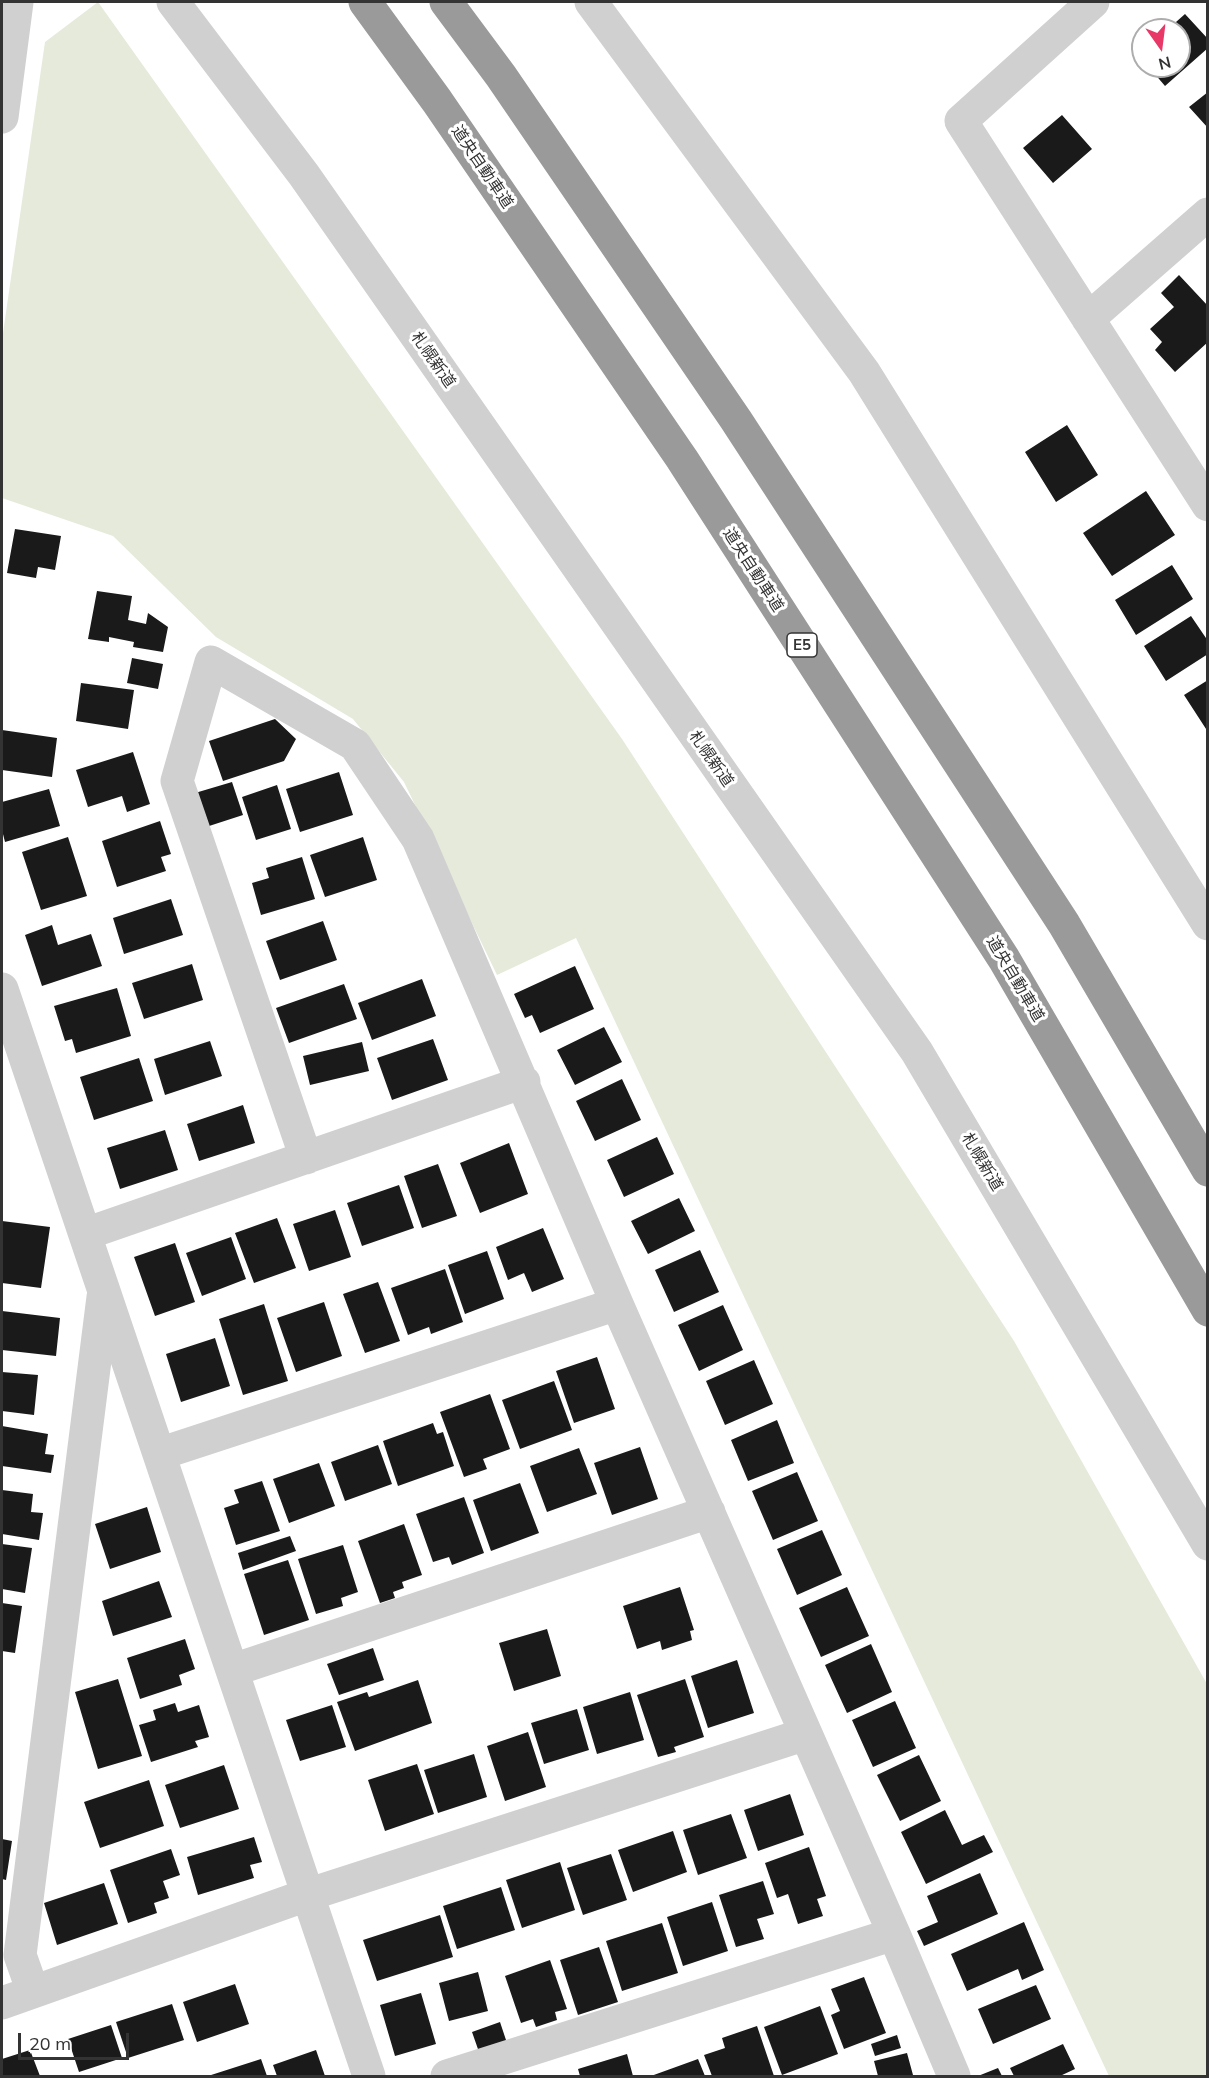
<!DOCTYPE html>
<html>
<head>
<meta charset="utf-8">
<style>
  body { margin:0 }
  #map { position:relative; width:1209px; height:2078px; overflow:hidden; background:#fff; font-family:Mulish,sans-serif }
  canvas { display:block }
  .frame { position:absolute; inset:0; border:3px solid #333; pointer-events:none }
  .north { position:absolute; left:1131px; top:18px; width:60px; height:60px; box-sizing:border-box; background:#fff; border:2px solid #adadad; border-radius:50%; rotate:166deg; font-size:16px; font-weight:700; line-height:24px; text-align:center; color:#333 }
  .north::after { content:''; display:block; margin:auto; width:21px; height:27px; background:#e73867; clip-path:polygon(50% 0,100% 100%,50% 72%,0 100%) }
  .scale { position:absolute; left:18px; top:2033px; width:111px; height:27px; box-sizing:border-box; border:3px solid #333; border-top:0; padding-left:8px; font-size:18px; line-height:21px; white-space:nowrap; color:#333; -webkit-text-stroke:4px #fff; paint-order:stroke }
</style>
</head>
<body>
<div id="map">
<canvas width="1209" height="2078"></canvas>
<div class="frame"></div>
<div class="north">N</div>
<div class="scale">20 m</div>
</div>
<script>
const ctx = document.querySelector('canvas').getContext('2d');
ctx.lineJoin = 'round';
function paint(path, color) { ctx.fillStyle = color; ctx.fill(path, 'evenodd'); }
function stroke(path, color, width, dash) { ctx.strokeStyle = color; ctx.lineWidth = width; ctx.lineCap = dash ? 'butt' : 'round'; ctx.setLineDash(dash || []); ctx.stroke(path); }
function drawText(font, color, halo, rows, align = 'center') {
  ctx.font = font + ' Mulish,"Noto Sans JP",sans-serif'; ctx.lineWidth = 6; ctx.setLineDash([]); ctx.textBaseline = 'middle'; ctx.strokeStyle = halo; ctx.fillStyle = color; for (const [text, x, y, turn = 0] of rows) {
    ctx.save(); ctx.translate(x, y); ctx.rotate((+turn || 0) * Math.PI / 180); ctx.textAlign = isNaN(turn) ? turn : align; if (halo) ctx.strokeText(text, 0, 0); ctx.fillText(text, 0, 0); ctx.restore();
  }
}
const green = new Path2D(`
  M98,2L622,739L1014,1341L1207,1684V2076H1109L576,938L497,975L404,782L353,719L216,637L113,536L2,498V340L45,42Z`);
const building = new Path2D(`
  M1185,14L1208,39V48L1165,86L1148,66H1179V30H1167Z
  M1208,92V128L1189,107Z
  M1062,115L1092,149L1053,183L1023,148Z
  M1179,275L1208,306V342L1175,372L1155,350L1162,342L1150,329L1174,307L1161,293Z
  M1067,425L1098,475L1056,502L1025,452Z
  M1146,491L1175,535L1112,576L1083,533Z
  M15,529L61,536L55,570L38,567L36,578L7,573Z
  M1172,565L1193,599L1136,635L1115,600Z
  M97,591L132,596L128,620L146,624L148,613L168,627L163,652L133,647L134,642L109,637V642L88,639Z
  M1191,616L1208,641V654L1166,681L1144,646Z
  M132,658L163,664L158,689L127,683Z
  M1208,680V732L1184,695Z
  M81,683L134,690L128,729L76,721Z
  M275,719L296,739L284,761L223,781L209,741Z
  M2,730L57,738L52,777L2,770Z
  M133,752L150,804L127,812L122,796L88,807L76,770Z
  M339,772L353,815L300,832L286,789Z
  M232,782L243,815L206,827L195,793Z
  M277,785L291,829L256,840L242,797Z
  M49,789L60,826L5,842L2,830V802Z
  M160,821L171,854L161,857L166,871L117,887L102,841Z
  M68,837L87,896L41,910L22,852Z
  M363,837L377,880L325,897L310,855Z
  M302,857L315,899L261,915L252,883L269,878L266,868Z
  M171,899L183,935L124,954L113,918Z
  M323,921L337,960L280,980L266,941Z
  M52,925L58,945L91,934L102,966L42,986L25,935Z
  M192,964L203,1000L144,1019L132,983Z
  M575,966L594,1009L540,1033L532,1015L525,1018L514,994Z
  M422,979L436,1016L372,1040L358,1003Z
  M344,984L357,1019L289,1043L276,1008Z
  M117,988L131,1036L76,1053L72,1039L65,1041L54,1006Z
  M604,1027L622,1062L575,1085L557,1050Z
  M433,1039L448,1080L392,1100L377,1058Z
  M210,1041L222,1076L165,1095L154,1059Z
  M362,1042L369,1071L310,1085L303,1056Z
  M139,1058L153,1101L94,1120L80,1077Z
  M622,1079L641,1120L595,1141L576,1101Z
  M243,1105L255,1143L199,1161L187,1124Z
  M165,1130L178,1170L120,1189L107,1148Z
  M657,1137L674,1174L624,1197L607,1160Z
  M509,1143L528,1194L480,1213L460,1163Z
  M438,1164L457,1216L422,1228L404,1176Z
  M399,1185L414,1228L362,1246L347,1203Z
  M679,1198L695,1231L648,1254L631,1221Z
  M335,1210L351,1257L309,1271L293,1224Z
  M277,1218L296,1268L254,1283L235,1233Z
  M2,1221L50,1227L41,1288L2,1283Z
  M543,1228L564,1279L532,1292L524,1273L508,1280L496,1247Z
  M231,1237L246,1279L202,1296L186,1253Z
  M175,1243L195,1302L155,1316L134,1257Z
  M700,1250L719,1292L674,1312L655,1270Z
  M487,1251L504,1299L465,1314L448,1265Z
  M445,1269L463,1322L431,1334L429,1327L408,1335L391,1288Z
  M378,1282L400,1341L365,1353L343,1294Z
  M324,1302L342,1356L296,1372L277,1318Z
  M264,1304L288,1381L243,1395L219,1319Z
  M723,1305L743,1350L699,1371L678,1325Z
  M2,1311L60,1318L56,1356L2,1350Z
  M215,1338L230,1386L181,1402L166,1354Z
  M597,1357L615,1409L574,1423L556,1371Z
  M754,1360L773,1404L725,1425L706,1381Z
  M2,1372L38,1375L34,1415L2,1411Z
  M554,1381L572,1430L520,1449L502,1400Z
  M490,1394L510,1449L483,1459L487,1469L464,1477L440,1412Z
  M777,1420L794,1463L748,1481L731,1440Z
  M433,1423L437,1434L443,1432L454,1466L398,1486L383,1441Z
  M2,1426L48,1434L45,1454L54,1455L51,1473L2,1466Z
  M378,1445L392,1484L345,1501L331,1462Z
  M640,1447L658,1499L612,1515L594,1463Z
  M579,1448L597,1494L547,1512L530,1466Z
  M319,1463L335,1506L289,1523L273,1479Z
  M797,1472L818,1521L773,1540L752,1491Z
  M262,1481L280,1531L236,1545L224,1508L239,1503L234,1490Z
  M520,1483L539,1533L491,1551L473,1500Z
  M2,1490L33,1494L31,1512L43,1513L39,1540L2,1534Z
  M464,1497L484,1553L452,1565L449,1557L433,1562L416,1514Z
  M147,1507L161,1552L110,1569L95,1524Z
  M404,1524L422,1575L402,1582L404,1588L393,1592L395,1598L380,1603L358,1541Z
  M822,1530L842,1575L797,1595L777,1549Z
  M290,1536L296,1551L243,1570L238,1553Z
  M2,1544L32,1548L25,1593L2,1589Z
  M343,1545L358,1592L341,1598L343,1606L316,1614L298,1559Z
  M288,1560L309,1620L264,1635L244,1574Z
  M159,1581L172,1617L113,1636L102,1601Z
  M680,1587L694,1630L690,1631L692,1640L662,1650L660,1641L637,1649L623,1606Z
  M847,1587L869,1636L821,1657L799,1608Z
  M2,1603L22,1606L15,1653L2,1651Z
  M547,1629L561,1676L514,1691L499,1643Z
  M185,1639L195,1669L179,1675L182,1685L140,1699L127,1658Z
  M871,1644L892,1692L847,1713L825,1665Z
  M373,1648L384,1680L339,1695L327,1664Z
  M737,1660L754,1713L708,1728L691,1676Z
  M118,1679L142,1756L98,1769L75,1692Z
  M685,1679L704,1737L674,1747L676,1752L658,1757L637,1695Z
  M418,1680L432,1723L355,1751L337,1702L367,1692L369,1697Z
  M630,1692L644,1740L597,1754L583,1707Z
  M895,1701L916,1748L873,1767L852,1720Z
  M175,1703L178,1712L199,1705L209,1737L195,1741L198,1747L151,1762L139,1725L156,1720L153,1710Z
  M332,1705L346,1747L300,1761L286,1720Z
  M577,1709L589,1750L544,1764L531,1723Z
  M528,1732L546,1787L505,1801L487,1746Z
  M474,1754L487,1797L438,1813L424,1770Z
  M919,1755L941,1801L900,1821L877,1775Z
  M417,1764L434,1814L385,1831L368,1780Z
  M224,1765L239,1809L180,1828L165,1785Z
  M149,1780L164,1826L100,1848L84,1802Z
  M790,1794L804,1835L758,1851L744,1810Z
  M945,1810L962,1845L984,1835L993,1852L926,1884L901,1832Z
  M731,1814L747,1858L698,1875L683,1830Z
  M673,1831L687,1872L633,1892L618,1850Z
  M254,1837L262,1862L250,1865L254,1878L198,1895L187,1857Z
  M2,1839L12,1841L6,1880L2,1879Z
  M809,1847L826,1896L817,1899L823,1916L798,1924L788,1894L777,1898L765,1863Z
  M171,1849L180,1875L163,1881L169,1898L154,1903L157,1913L128,1923L110,1870Z
  M611,1854L627,1900L583,1915L567,1868Z
  M560,1862L575,1910L522,1928L506,1880Z
  M980,1873L998,1914L924,1946L917,1931L938,1922L927,1896Z
  M763,1881L774,1914L757,1919L764,1939L736,1947L719,1895Z
  M104,1883L118,1924L57,1945L44,1903Z
  M501,1887L515,1930L457,1949L443,1906Z
  M712,1902L728,1951L683,1966L667,1917Z
  M440,1915L453,1957L377,1981L363,1940Z
  M1024,1922L1044,1970L1022,1980L1018,1969L967,1991L951,1954Z
  M662,1923L678,1973L622,1991L606,1941Z
  M599,1947L618,2002L578,2015L560,1960Z
  M550,1960L567,2009L555,2012L557,2020L536,2027L533,2019L521,2023L505,1976Z
  M478,1972L488,2011L449,2021L439,1983Z
  M864,1977L886,2033L844,2049L831,2015L840,2011L831,1989Z
  M235,1984L249,2024L197,2042L183,2002Z
  M1036,1985L1051,2019L993,2044L978,2009Z
  M421,1993L436,2044L395,2056L380,2005Z
  M172,2004L184,2040L128,2058L116,2022Z
  M820,2006L838,2054L782,2075L764,2027Z
  M500,2022L507,2043L479,2052L472,2032Z
  M111,2025L122,2058L79,2072L68,2039Z
  M757,2026L774,2076H712L704,2055L725,2048L722,2038Z
  M897,2035L901,2048L875,2056L871,2044Z
  M1063,2044L1075,2069L1060,2076H1014L1010,2068Z
  M30,2050L40,2076H2V2059Z
  M316,2050L325,2076H277L273,2065Z
  M907,2053L913,2075L878,2076L874,2061Z
  M627,2054L633,2076H580L578,2069Z
  M261,2059L267,2076H208Z
  M698,2059L705,2076H651Z
  M998,2068L1002,2076H978Z`);
const minor = new Path2D(`
  M173,2L304,175L917,1052L1208,1544
  M591,2L864,372L1208,924
  M1093,2L961,121L1208,505
  M2,117L17,2
  M1088,319L1208,214
  M2,989L369,2076
  M306,1158L177,781L211,662L355,745L418,839L617,1304L894,1934L954,2076
  M85,1234L524,1082
  M159,1454L617,1304
  M233,1670L709,1512
  M33,1992L20,1955L103,1297
  M2,2003L307,1895L806,1734
  M447,2076L894,1934`);
const highway = new Path2D(`
  M365,2L437,101L682,459L1004,959L1208,1310
  M446,2L501,76L736,420L1064,924L1208,1170`);
const shields = [
  [802,645,30]
];
const shieldNames = [
  ["E5",802,645]
];
const streetNames = [
  ["道央自動車道",482,167,56],
  ["札幌新道",433,360,55],
  ["道央自動車道",753,570,57],
  ["札幌新道",711,759,55],
  ["道央自動車道",1015,979,59],
  ["札幌新道",982,1162,59]
];
paint(green, '#e5eadb');
paint(building, '#1a1a1a');
stroke(minor, '#d0d0d0', 33);
stroke(highway, '#9a9a9a', 33);
for (const [x, y, w] of shields) { const box = new Path2D(); box.roundRect(x - w / 2, y - 12, w, 24, 4.5); ctx.fillStyle = '#fff'; ctx.fill(box); stroke(box, '#333', 1.5); }
drawText('bold 15px', '#333', null, shieldNames);
drawText('16px', '#333', '#fff', streetNames);
</script>
</body>
</html>
